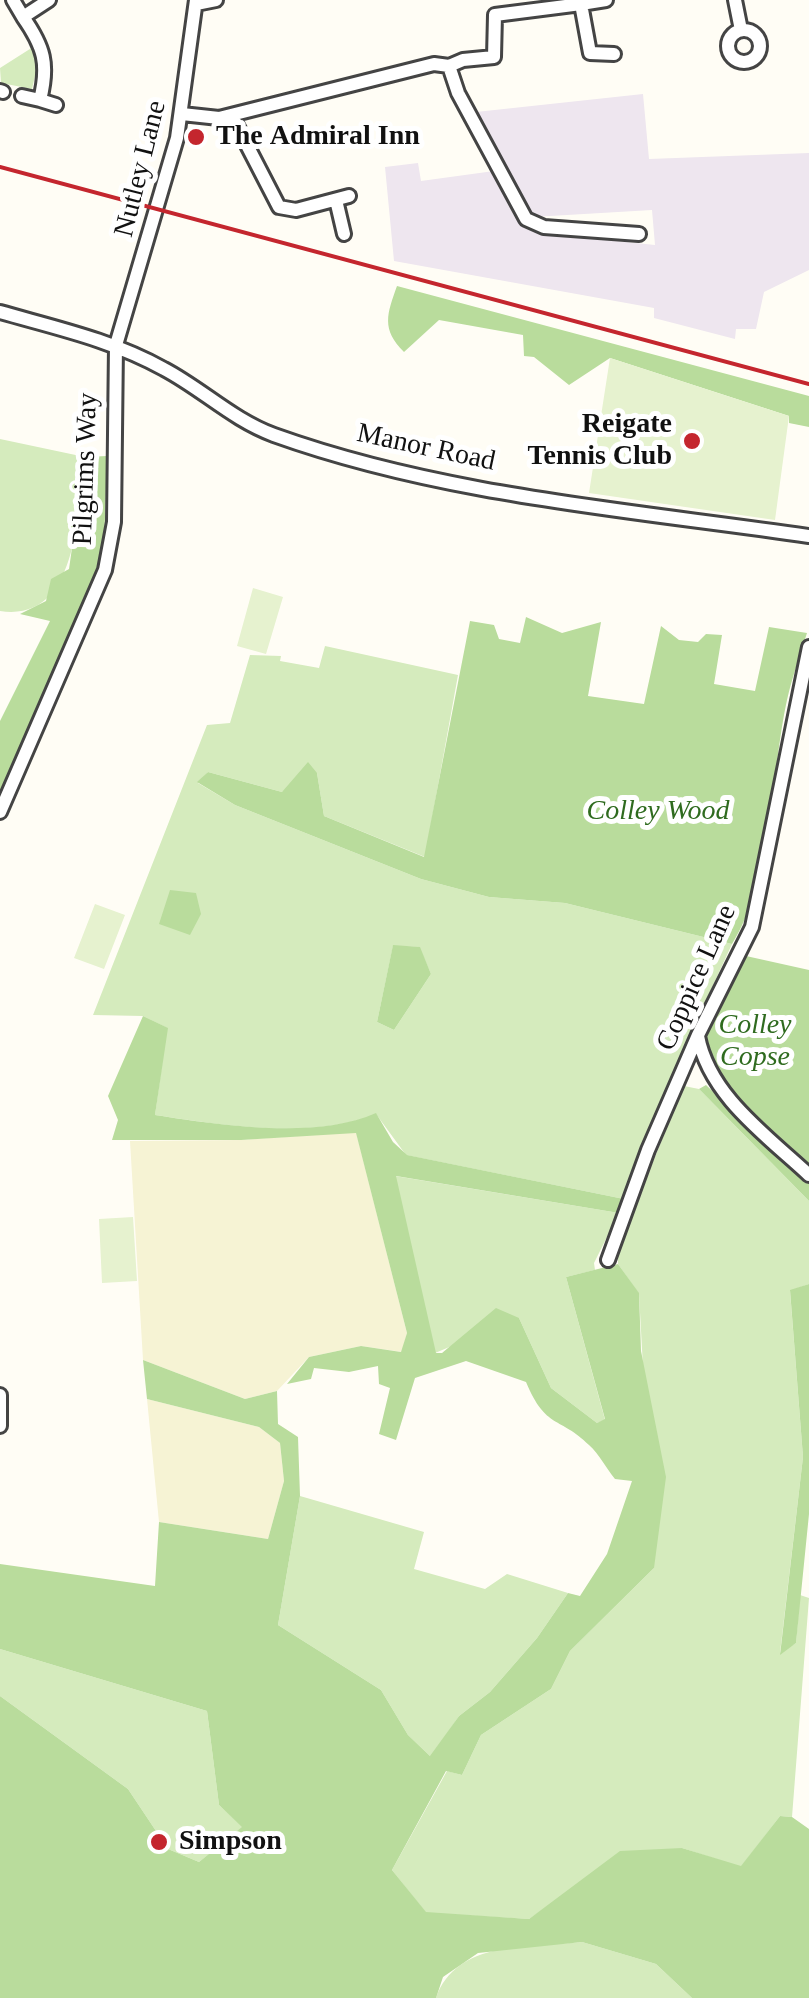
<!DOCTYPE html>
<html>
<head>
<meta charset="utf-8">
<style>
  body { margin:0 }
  canvas { display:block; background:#fffdf5 }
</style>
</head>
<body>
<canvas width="809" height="1998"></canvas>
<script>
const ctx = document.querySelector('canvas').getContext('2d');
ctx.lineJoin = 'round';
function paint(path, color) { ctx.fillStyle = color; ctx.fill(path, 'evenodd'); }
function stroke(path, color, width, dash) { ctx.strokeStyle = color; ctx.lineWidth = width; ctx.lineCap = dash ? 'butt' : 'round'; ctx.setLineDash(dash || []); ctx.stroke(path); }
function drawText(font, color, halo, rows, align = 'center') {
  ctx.font = font + ' Georgia,serif'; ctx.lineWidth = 10; ctx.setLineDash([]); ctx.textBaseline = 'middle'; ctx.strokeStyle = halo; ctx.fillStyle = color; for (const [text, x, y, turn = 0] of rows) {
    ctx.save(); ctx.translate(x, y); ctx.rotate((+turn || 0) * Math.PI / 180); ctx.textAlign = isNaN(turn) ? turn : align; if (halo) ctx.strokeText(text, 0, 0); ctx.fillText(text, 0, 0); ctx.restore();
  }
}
const industrial = new Path2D(`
  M643,94L649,159L809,153V270L764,292L756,329H736L735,339L654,318V308L394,261L385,167L418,163L421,181L494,171L514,216L541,233L655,245L652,210L533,217L476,112Z`);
const farmland = new Path2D(`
  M356,1132L407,1333L402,1352L361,1346L309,1357L277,1391L245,1399L143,1360L130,1141L241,1140Z
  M147,1399L259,1427L280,1443L284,1481L268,1539L159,1522Z`);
const green = new Path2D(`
  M33,47L38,63L32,89L1,83L0,68Z
  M0,439L85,457C77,511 79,623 0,611Z
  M325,646L458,675L425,857L324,816L317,773L282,792L208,772L198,783L235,805L421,879L489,897L565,903L732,944L667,1085L624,1199L406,1155L376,1114C314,1140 220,1125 155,1115L167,1028L143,1016L93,1015L207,725L230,723L250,655L281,656L280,661L319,668ZM393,946L419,947L431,974L394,1030L377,1022Z
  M684,1086L699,1089L809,1201V1284L790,1291L803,1457L780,1653L796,1643L800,1595L809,1598L792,1817L780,1816L741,1867L682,1848L560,1898L529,1919L426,1913L392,1870L447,1771L462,1775L481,1735L551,1689L570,1651L654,1568L639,1294L618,1264V1247Z
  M395,1176L619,1213L594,1263L595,1270L566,1277L605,1420L597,1423L551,1388L519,1318L435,1353Z
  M300,1496L424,1532L414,1569L485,1589L507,1574L568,1593L537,1638L490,1692L459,1716L431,1757L408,1735L381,1690L278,1625Z
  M0,1649L207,1711L219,1805L243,1827L199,1862L168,1849L128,1789L0,1696Z
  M582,1942L656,1964L692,1998H436C456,1940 530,1947 582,1942Z`);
const forest = new Path2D(`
  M397,286L809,396V427L789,423V416L610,358L569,385L534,357L524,356L523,335L439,320L404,352C381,329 387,314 397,286Z
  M107,456L104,547L94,585L0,791V721L50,621L20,614L46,601L51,579L69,569L85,457Z
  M526,617L562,633L601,622L588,696L644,704L661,626L679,640L698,642L706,634L722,635L714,684L755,691L769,627L807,633C800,655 792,678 787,700C771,773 772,881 732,944L565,903L489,897L421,879L235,805L197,782L208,772L282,792L308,762L317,773L324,816L424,857L470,621L494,625L499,639L520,643Z
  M170,890L196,893L201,914L190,935L159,924Z
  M393,945L420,947L431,974L394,1030L377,1022Z
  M737,954L809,970V1175L716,1085L698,1035Z
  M143,1016L168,1028L155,1115C220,1125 315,1140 376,1113L393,1142L407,1155L624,1199L619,1213L396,1176L436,1353H442L496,1308L519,1318L551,1388L597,1423L605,1419L566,1277L618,1264L639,1293L641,1351L666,1477L654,1568L570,1651L551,1689L481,1735L462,1775L446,1771L392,1870L426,1912L529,1919L620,1851L682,1848L741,1866L780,1816L792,1817L809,1829V1998H692L656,1964L582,1942L478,1953L443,1977L436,1998H0V1696L128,1789L168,1849L199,1862L242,1827L219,1805L207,1711L0,1649V1564L155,1586L159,1522L268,1539L284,1481L280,1443L259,1427L147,1399L143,1360L245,1399L277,1391L278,1424L298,1437L300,1496L278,1625L381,1690L408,1735L430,1756L459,1716L490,1692L537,1638L568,1593L580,1596L607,1554L632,1481L615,1479C606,1468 599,1454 589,1445C560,1416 546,1430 526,1382L466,1361L415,1378L396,1440L379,1434L390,1388L379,1384L378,1366L349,1372L314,1368L311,1379L287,1384L309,1357L361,1346L401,1352L407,1333L356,1133L241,1140H112L118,1120L108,1096Z
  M706,1085L809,1182V1201L699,1089Z
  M809,1284V1514L796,1643L780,1655L803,1457L790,1290Z`);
const pitch = new Path2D(`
  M610,358L789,416L775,520L589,493Z
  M253,588L283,597L266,654L237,646Z
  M95,904L125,915L104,969L74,958Z
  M133,1217L137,1281L102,1283L99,1219Z`);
const minor = new Path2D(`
  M13,0L23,17
  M49,0L23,17C44,47 49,64 40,100L56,105
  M735,0L741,30
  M196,4L216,0
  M581,4L606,0
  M728 46a16 16 0 1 1 32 0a16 16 0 1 1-32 0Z
  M449,66L458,93L526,219L544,227L639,234
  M449,66L463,60L494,57L495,15L581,4L590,53L614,54
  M0,91L3,92
  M22,96L40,100
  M182,114L219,118L434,64L449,66
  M232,116L279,207L296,210L349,196
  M336,200L344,234
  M0,312C56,328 112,340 164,369C202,389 233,420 274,435C444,496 631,510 809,536
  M0,812L105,570L114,522L116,345L177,138L196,0
  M698,1036C709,1095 766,1135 809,1175
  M608,1260L648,1150L698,1035L752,927L809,647
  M0,1395V1426`);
const rail = new Path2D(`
  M0,167L809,384`);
const markers = [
  [196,137,10,"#c4262e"],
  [692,441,10,"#c4262e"],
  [159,1842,10,"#c4262e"]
];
const poiNames = [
  ["The Admiral Inn",216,137],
  ["Reigate",672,425,"right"],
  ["Tennis Club",672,457,"right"],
  ["Simpson",179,1842]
];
const streetNames = [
  ["Nutley Lane",141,169,-76],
  ["Manor Road",426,448,12],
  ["Pilgrims Way",86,469,-88],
  ["Coppice Lane",697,978,-66]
];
const parkNames = [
  ["Colley Wood",658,812],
  ["Colley",755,1026],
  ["Copse",755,1058]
];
paint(industrial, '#eee6ef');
paint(farmland, '#f6f3d4');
paint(green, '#d5ebbd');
paint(forest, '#b9dc9c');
paint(pitch, '#e6f2cf');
stroke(minor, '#444', 18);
stroke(minor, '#fff', 12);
stroke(rail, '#c4262e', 4);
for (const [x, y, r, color] of markers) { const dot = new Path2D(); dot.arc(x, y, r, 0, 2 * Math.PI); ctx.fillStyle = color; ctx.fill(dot); stroke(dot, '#fff', 4); }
drawText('bold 28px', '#111', '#fff', poiNames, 'left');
drawText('28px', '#111', '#fff', streetNames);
drawText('italic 28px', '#2f6b1f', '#fff', parkNames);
</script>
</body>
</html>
